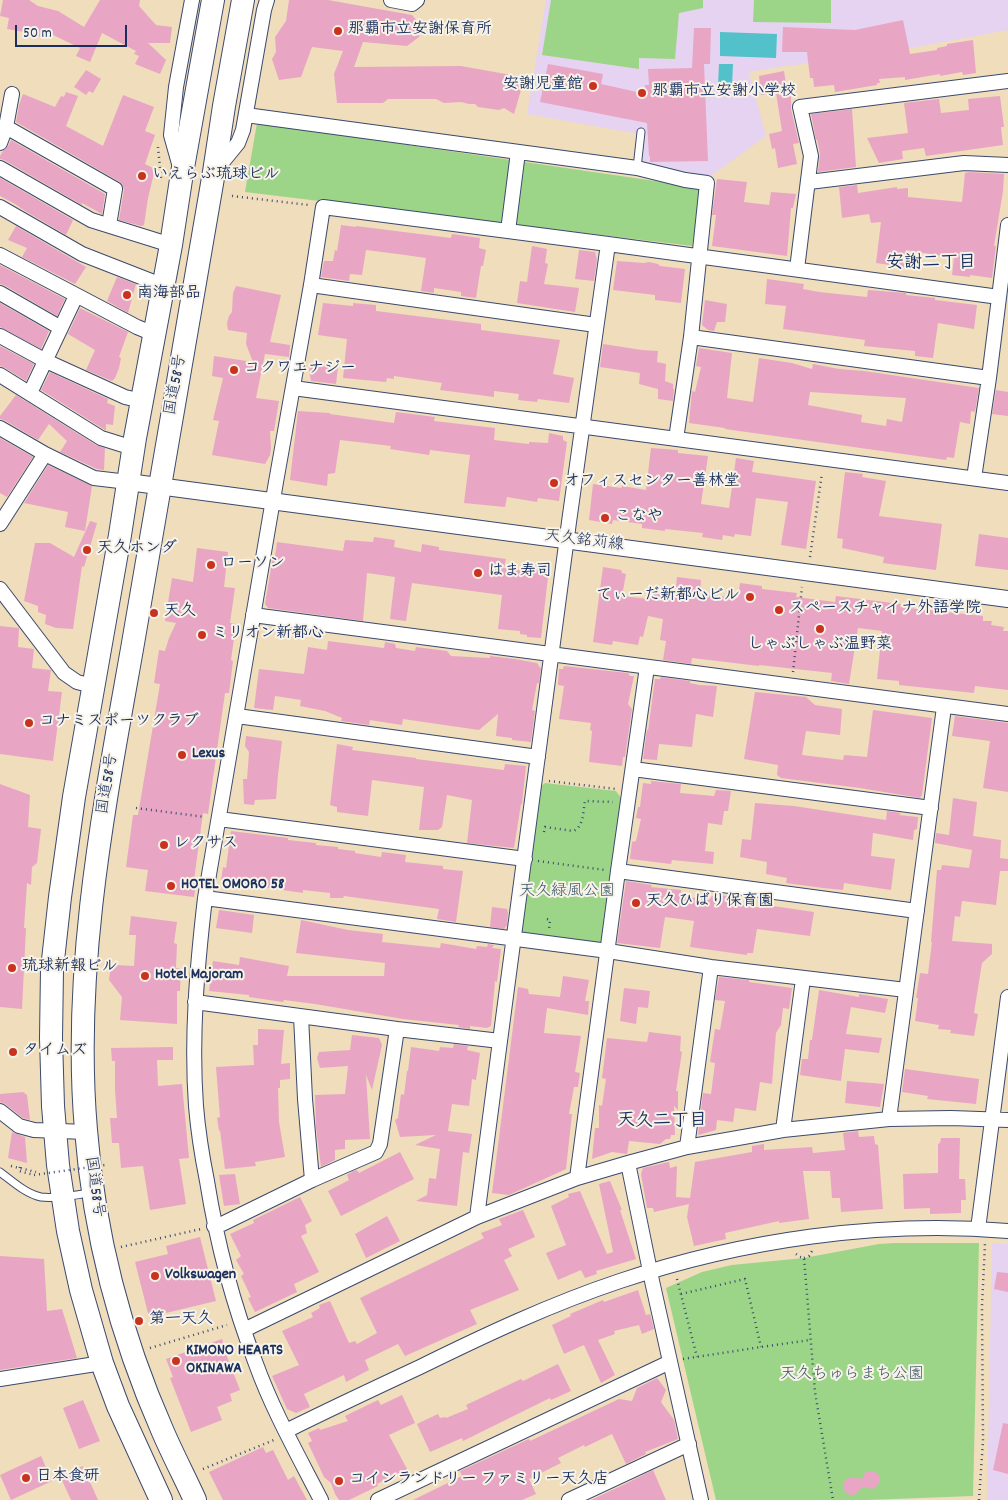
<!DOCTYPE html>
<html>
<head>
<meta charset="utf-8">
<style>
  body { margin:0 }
  #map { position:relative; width:1008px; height:1500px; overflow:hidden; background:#efddbc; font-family:Dekko,sans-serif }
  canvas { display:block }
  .scale { position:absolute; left:15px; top:25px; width:112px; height:22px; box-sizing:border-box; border:2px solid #1b2f5e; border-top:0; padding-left:6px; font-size:15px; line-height:18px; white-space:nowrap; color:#1b2f5e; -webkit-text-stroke:4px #f7f3e8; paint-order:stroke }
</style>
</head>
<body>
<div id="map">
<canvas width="1008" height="1500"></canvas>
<div class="scale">50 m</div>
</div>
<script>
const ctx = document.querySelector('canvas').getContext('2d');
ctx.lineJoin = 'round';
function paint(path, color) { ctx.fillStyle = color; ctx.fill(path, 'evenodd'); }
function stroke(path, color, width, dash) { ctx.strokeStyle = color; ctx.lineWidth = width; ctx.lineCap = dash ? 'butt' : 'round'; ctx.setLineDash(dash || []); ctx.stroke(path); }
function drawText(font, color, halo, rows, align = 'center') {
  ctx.font = font + ' Dekko,"Klee One",sans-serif'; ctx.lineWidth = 4; ctx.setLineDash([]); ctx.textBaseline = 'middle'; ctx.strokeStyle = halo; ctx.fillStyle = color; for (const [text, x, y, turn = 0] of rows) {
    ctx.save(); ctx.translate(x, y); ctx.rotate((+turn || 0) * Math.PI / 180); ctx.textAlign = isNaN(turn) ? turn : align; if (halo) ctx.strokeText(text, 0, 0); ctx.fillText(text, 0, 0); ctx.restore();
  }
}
const built = new Path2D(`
  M546,0H1008V30L857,58L785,66L749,72L766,136L712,175H687L642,164L645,135L527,114Z
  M992,1243L1008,1244V1500H987Z`);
const green = new Path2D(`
  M551,0H703V8L679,13L675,59L639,58V69L542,55Z
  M754,0H831V23L753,22Z
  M257,123L703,188L692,246L245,192Z
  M545,783L616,791L621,798L602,942L598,945L525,936L521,930L540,787Z
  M895,1243H979L973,1496L867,1500H716L666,1288L702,1272L732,1265L804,1258L879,1244Z`);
const water = new Path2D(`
  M720,32L777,34L776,58L720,56Z
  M719,64H733L732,86H718Z`);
const building = new Path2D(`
  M3,0H29L38,6L58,11L84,27L100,0H140L139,6L156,25L172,27L170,43H148L166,60L160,74L135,64L139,56L134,54L136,51L102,33L90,62L76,56L80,48L49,33L48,38L30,35V33L7,29L9,18L0,16Z
  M289,0H328L412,15L418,22L420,27L419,37L407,46L363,42L354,67L461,66L517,76L520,79L521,90L514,114L504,108L499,110L478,107L475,104H469L461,102L444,103L436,99H388L383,103H337L334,74L343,51L312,47L301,77L279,80L272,59L276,52L275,37L286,21Z
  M903,20L910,54L937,50V48L947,46V44L973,40L976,73L963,75L962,72L940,76V74L905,80V77L879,79L880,83H877V85L835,92L834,85L814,87L813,78H810L807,52H782L783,27L855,30Z
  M694,28H711L710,64H704L708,161L650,162V156H649L647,123L540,102L548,64L603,74L601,84L646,94L645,85H649L648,69L692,68Z
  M86,70L101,79L93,93L89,91L86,95L74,87Z
  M784,71L788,97L791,96V109L799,143L793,144L797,164L778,168L775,148L772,149L769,134L782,131L776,93L761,95L759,76Z
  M66,92L78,96L66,126L103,146L123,95L154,107L145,131L155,135L145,164L155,169L148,198L144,225L141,226L119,220L124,190L123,186L120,182L16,122L19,105L23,94L55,107L61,96L64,97Z
  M1000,96L1004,127H1001L1003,145L926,156L924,148L902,151L903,159L879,163L867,138L908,133L904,103L939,99L941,113L969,110L968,99Z
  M852,109L856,167L818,172L820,154L817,139L816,140L811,114Z
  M11,140L105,194L102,214L82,203V205L4,160L0,159V156L3,151L8,146Z
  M969,172L1004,174L1003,191L994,246H996L992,278L970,275V277L952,275L954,258L906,250L904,267L876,263L881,222L871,223L869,214L842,218L839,187L857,185L858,193L897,187V189L908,188V197L962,202L965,173Z
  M0,178L73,220L66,235L25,211L15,204L0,196Z
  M717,179L747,182L744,202L769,205L771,192L796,194L793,208H791L787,256L712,246L716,215H712Z
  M341,225L356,227V226L451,238L452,234L480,238L479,248L486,250L483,266H481L476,298L461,296V292L434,288V293L421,291L426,258L405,255L366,250L362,275L350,274L349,281L321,277L324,261H333L335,250L337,251Z
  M16,226L86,267L75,284L22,257L27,248L8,240Z
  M532,246L547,249L545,263L548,264L544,284L579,288L575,312L517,303L520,281L527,282Z
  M579,250L595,252L597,260L594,281L575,279Z
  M617,261L644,263L649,262L658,264L660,266L685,269L681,303L655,300V295L613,290Z
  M0,265L65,299L57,316L4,285L0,284Z
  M117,277L136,284L128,313L107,301Z
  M767,279L804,284L803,289L819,292L867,297L868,290L906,293V295L935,298V300L977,305L974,329L938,323L933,358L915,356V351L864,346L865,340L783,329L786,306L765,304Z
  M236,286L281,295L270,342L290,345L289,357L265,354L256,398L279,401L274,431H270L271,448L270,455L265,464L212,455L219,421L213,420L223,378L212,376L214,356L253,362L246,344L247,333L228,330L227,323L229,316L232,312L233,293Z
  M705,300L727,304L725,322H717L714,331L708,330L702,325Z
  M0,303L49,331L41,349L0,327Z
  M323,303L353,306V303L376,305V311L481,324V330L560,340L553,374L574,378L569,403L538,399L537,402L518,400L519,394L494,391V397L440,390L442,383L394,376V379L387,378L386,382L343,378L347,339L318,335Z
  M80,308L128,332L119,357L121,358L119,368L115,378L112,381L86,370L95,350L68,334Z
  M603,344L642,350L658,351L657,362L666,364L665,381L673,384V389H674L673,401L658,399V389L639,384L640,373L600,367Z
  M0,346L34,364L26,381L5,368L0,366Z
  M699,348L732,353L727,398L753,402L759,358L792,363L812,369L813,364L839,369L864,371L979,388L975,412L971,411L970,424L960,422L954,458L947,457L946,460L725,429V428L689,423L692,391L695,392L701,367L696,366ZM810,392L906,398L902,422L887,419L886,426L861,422L862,415L808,405Z
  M311,363L338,367L336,384L311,381L309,371Z
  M50,372L108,399L107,403L115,406L113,425L106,424V430H105L41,390Z
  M996,390L1008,392V416L992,414Z
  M16,395L96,445L105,448L104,470L97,469L60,452L67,441L49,424L38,440L4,420L0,419V416Z
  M298,411L330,413V414L394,423L396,412L435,417L434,421L495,428L494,440L529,444V442L548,443L549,433L563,436V440L567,442L559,501L538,498L537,502L507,497L505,507L464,503L470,455L430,450L429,455L390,449L391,446L340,440L335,473L328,474L327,486L290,480Z
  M0,438L33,457L7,497L0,493Z
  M651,448L678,450V453L708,456L701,504L729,508L736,458L754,461L752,472L816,481L806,549L781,545L788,502L756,498L751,536L735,534L734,537L723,535L722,540L702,537L703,533L665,529V531L642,528V524L613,520L612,524L589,520L593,484L621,488L622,486L646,490Z
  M48,465L92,486L85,531L65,527L68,512L24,503Z
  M845,472L863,474L862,477L886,481L879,516L942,524L936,570L883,563L884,557L842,548L843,539L837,538Z
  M90,521L97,523L84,567L82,566L73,629L56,628L45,624L46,615L38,612V606L24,601L35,543H50L74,557Z
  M979,534L1008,538V570L975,566Z
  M374,537L395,540L394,547L421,552L422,544L439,547V550L506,559L504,568L528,571L529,565L549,568L541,638L527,637V635L520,634V631L498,629L502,595L412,583L406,621L390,619L395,577L367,573L363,621L268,608L265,604L273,556H275L277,542L343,551L345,540L373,542Z
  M197,548L228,552L224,587L235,588L230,623L236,624L231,660L233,661L229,693H225L208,814L203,813L194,880H197L194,897L145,891L148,870L126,867L133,815H138L160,684L154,683L159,650L165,651L169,638L176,623L165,621L172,578L193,582Z
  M603,567L621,570L622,573L626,574L622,596L648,599L649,592L675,596L677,577L701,580L700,594L738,598L740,583L762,586V589L797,593L796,597L835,602L836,596L901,604L900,607L983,616V621H992L991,625L1004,627L1003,631H1008V690L975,686L974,693L899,685V681L877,679L882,631L858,628L849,684L831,681L832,673L759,665V666L692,658L691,664L663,660L666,641L660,640L663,619L648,616L643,637L640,636L638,645L613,641L612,645L593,642Z
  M0,626L19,628L18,647L34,649L32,668L51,670L48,691L62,692L53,761L0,754Z
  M328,641L384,648L385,642L395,644L396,648L415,651L416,647L447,651L451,656L490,658V656L515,659L537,663L541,669L539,683H537L532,710L535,711L531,742L512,740V738L496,736L498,714L479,730L403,719L402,725L370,720L369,725L341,721L342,718L325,711L300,706L301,700L275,696L273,710L254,708L259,669L304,674L308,647L327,650Z
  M564,666L628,673L630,676H634L628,704L632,709L625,757H623L622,766L589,762L592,731L590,730L591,723L559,719L564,686L558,685L559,669H563Z
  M661,677L690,681V683L699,685L717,686L713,717L696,714L692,747L659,744L657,760L643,759L647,729L648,731L655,679H660Z
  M755,692L806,697L815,705L842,709L840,735L806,731L802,755L843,760L844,755L867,757L873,710L932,718L922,795L920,798L860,788L781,778L777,775L778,765L744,759Z
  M955,716L1008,723V792L983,788L990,741L952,736Z
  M246,736L282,741L278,775L276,799L255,800L254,805L244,804L243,779H247L249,752L245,746Z
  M337,744L353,747L352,750L416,758V759L504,770L505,764L526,766L522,804H521L514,848L467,843L472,800L447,795L442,827L438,830H419L424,787L372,780L368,816L337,812V807L330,805Z
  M651,781L681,784L680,793L714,796L716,790L731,791L728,811H724L722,825L708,823L705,851L714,852L713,864L672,860L671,864L630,859L632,842L636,841L641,819L636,818L638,807H640L643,783L651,784Z
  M0,784L30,795L28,827L41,829L37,863L32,867L31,885L27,883L24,928H26L22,1009L0,1007Z
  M953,798L977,802L973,836L1001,840L1000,858L1008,859V871H1000L996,905L962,901L960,917L955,916L952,941L992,944V954L982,963L974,1013L978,1014L974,1036L950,1033L951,1030L938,1029L939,1025L915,1021L918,998H916L920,973L928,974L932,942H931L937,870H941L942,865L969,868L972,850L935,843L936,833L949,835Z
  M755,803L794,806L886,820L887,811L901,813L899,815L918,817L917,829L914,830L913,840L873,833L871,856L895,859L891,890L844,883L843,890L823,888L786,883L787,878L766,874L767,862L740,857L742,839L751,840Z
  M231,831L288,838V840L316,843V845L338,847V849L355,851V853L381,857L382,852L406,855L405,862L443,866V869L463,871L456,922L437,919L439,909L344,896L343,898H330V893L303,890V893L221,881L223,867L226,868Z
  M626,881L652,885L651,887L681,890V896L709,900L712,896L717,895L729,896V903L763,908V905L780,907L814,912L810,936L757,929L753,953H747V955L690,947L694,921L665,917L660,948L617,943Z
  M492,907L507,909L508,913L507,925L504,929L490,927Z
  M219,910L254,915L252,933L216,928Z
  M131,916L177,922L174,943L177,944L176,968L181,969L180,991H177V1024L120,1020L122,997L109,980L110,972L116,965L134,966L136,935H129Z
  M301,920L348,930L383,934L382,942L440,948L441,943L476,949L477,946L487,947L488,944L494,945L492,948L501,949L497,982L495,981L491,1026L487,1028L470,1026V1029L458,1027L459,1025L403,1019L315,1004L284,1000L283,1002L249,997V995L209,991L213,961L239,965L240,957L289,966L287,976H384L385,963L296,953Z
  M563,976L589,980L585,1001H589L588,1015L547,1008L544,1033L581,1036L575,1072L580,1073L578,1087H574L569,1114H572L566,1169L509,1195L492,1193L518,987L528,989L529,994L560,997Z
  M719,977L749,980V982L792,988L789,1009L783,1008L781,1025L776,1033L772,1084L760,1082L756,1111L735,1108L733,1122L717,1120L716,1130L698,1135L703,1093L711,1094L715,1063L710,1062L715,1029L720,1030L725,1001L715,1000Z
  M624,988L650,991L648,1008L638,1007L636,1024L620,1021Z
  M819,990L859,997V994L888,999L885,1013L851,1007L846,1034L882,1038L879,1053L845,1049L841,1081L800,1075L802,1059H808L810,1040H812Z
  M258,1029L284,1030L281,1064L290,1063V1079L280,1080V1088H278L279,1122L285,1157L255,1162L256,1166L225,1169L220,1130L219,1131L217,1118L220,1117L216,1067L254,1065L253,1045H258Z
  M649,1032L681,1036L680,1051L682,1052L676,1091H678V1110L674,1106L675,1135H671L670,1139H666L660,1144L629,1141L627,1154L612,1152L592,1159L595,1128H599V1105L602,1106L606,1079L602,1078L607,1038L647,1042Z
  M352,1035L379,1038L382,1045L372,1090L366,1075L370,1139L345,1140V1149L335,1150V1160L321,1167L316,1128L315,1095L345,1094L348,1066L320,1068L317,1058L319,1052L350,1050Z
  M454,1044L468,1046L467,1050L480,1053L476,1080L472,1079L469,1106L452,1104L448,1131L472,1134L469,1153L463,1152L457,1206L416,1201L427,1195L429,1178L436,1179L440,1149L415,1145L436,1135L400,1137L395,1120L398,1118L401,1094L404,1095L407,1071H408L411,1047L439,1051L440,1047L453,1048Z
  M173,1047V1060H157L158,1086L182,1084L189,1158L179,1159L186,1204L150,1210L143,1166L121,1168L119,1143H112L110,1118H117L115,1090V1061H112L111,1048Z
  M905,1069L979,1079L976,1104L927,1099L928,1096L902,1092Z
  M847,1081L884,1084L880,1107L845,1103Z
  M23,1092L27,1095L30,1120L23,1118L5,1104L0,1102V1094Z
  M858,1131L859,1137L874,1136L875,1144L878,1145L883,1209L841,1212L840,1198H832L830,1171H803L809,1219L779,1223V1221L725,1233L726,1239L694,1246L687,1217L689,1204L654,1212L653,1208H647L641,1174L643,1168L669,1162L670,1168L677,1166L676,1197L690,1198L695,1162L752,1152V1146L764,1144V1150L812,1147L813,1153L845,1150L843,1133Z
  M12,1132L25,1137L27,1163L8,1158Z
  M941,1138H960L959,1179H965L966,1200H961V1213L930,1214V1208L904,1209L903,1174L938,1173V1144L940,1143Z
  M400,1152L414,1179L341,1216L328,1191L349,1180L347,1175L353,1171L357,1170L359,1173Z
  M235,1174L240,1204L224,1206L219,1175Z
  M610,1181L622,1210H620L636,1259L596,1271L597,1274L585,1278L581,1270L558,1280L546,1253L566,1245L551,1206L569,1197L568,1194L580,1191L607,1254L613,1252L599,1184Z
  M300,1197L312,1221L305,1225L307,1233L301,1236L319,1272L294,1284L297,1292L255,1312L248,1298L251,1297L241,1276L244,1274L236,1260L241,1256L230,1234L254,1223L253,1220Z
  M523,1210L535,1237L508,1249L512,1256L504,1260L519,1290L470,1310L477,1324L405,1356L398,1344L365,1360L369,1370L346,1382L344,1375L304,1394L310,1407L296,1413L287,1409L272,1376L299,1365L282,1331L313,1317L311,1313L320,1308L319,1305L330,1301L349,1343L355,1341L357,1344L377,1333L360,1298L484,1238L481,1233L502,1225L499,1219Z
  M387,1216L400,1241L366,1258L355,1234Z
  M200,1237L216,1301L149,1317L135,1262L168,1254L166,1246Z
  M0,1256L44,1259L47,1311L62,1309L77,1358L0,1370Z
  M997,1272L1008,1273V1292L994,1289Z
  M638,1290L646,1315L650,1314L654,1329L642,1334L639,1325L614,1331L615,1334L598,1340L615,1375L601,1383L584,1345L564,1354L552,1325L571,1316L570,1314L603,1300L604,1302Z
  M222,1339L226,1354L240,1390L230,1394L232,1401L217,1407L222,1420L191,1432L170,1378L173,1377L166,1359Z
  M558,1364L571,1391L551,1400L550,1398L463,1441L462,1438L430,1452L417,1424L438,1414L440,1418L445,1417L446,1418L468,1409L466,1405L521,1379L523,1381Z
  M657,1378L666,1390L661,1402L674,1420L678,1439L645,1452L646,1454L626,1464L612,1434L585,1447L584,1445L558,1458L561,1463L529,1479L536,1494L522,1500H413L462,1476L460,1471L529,1439L530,1441L619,1399L632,1401L637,1388Z
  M402,1395L415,1423L389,1435L407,1469L377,1484L378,1486L349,1500H339L335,1494L331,1483L324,1477L308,1443L312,1441L308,1433L319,1428L320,1430L348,1421L345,1416L378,1400L381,1405Z
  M83,1400L100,1441L79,1449L63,1408Z
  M1003,1423L1008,1424V1474L993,1470Z
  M263,1447L266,1453L273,1450L288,1480L294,1476L307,1500H223L209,1472Z
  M41,1456L52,1481L11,1500L0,1475Z
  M83,1466L98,1500H71L60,1476Z
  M653,1470L666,1500H591L623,1485Z
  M868,1471H874L879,1475L880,1481L877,1486L872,1489L862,1487L858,1492L853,1495H850L845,1492L843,1484L846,1479L852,1477L862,1479L865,1473Z`);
const path = new Path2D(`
  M158,147L161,178
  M232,196L309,205
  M810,557L822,473
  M793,672L802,587
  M549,781L616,789
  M136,808L205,817
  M544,832L545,827L573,831C584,827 583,811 585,801L613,802
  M538,861L605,870
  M547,919L550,920L549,929
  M11,1166L36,1172
  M20,1167L19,1171L34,1175
  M121,1247L201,1229
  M796,1254L800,1257L804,1258L815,1392L833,1500
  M804,1258L809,1256L812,1251
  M677,1279L697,1357
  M681,1294L745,1279L761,1347
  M150,1348L227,1325
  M683,1359L761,1347L810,1340
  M203,1469L274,1440
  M979,1500L983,1441L982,1306L985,1243`);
const service = new Path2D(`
  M637,168L641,132
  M0,1172C12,1181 26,1194 41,1197C57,1199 74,1195 90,1193`);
const minor = new Path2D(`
  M391,0L412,4L417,0
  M12,94L6,127L115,189L109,225
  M246,115L637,168L685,180L707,183L691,337L676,439
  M0,143L6,127
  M180,167L171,135L176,87L192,0
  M0,168L91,220L171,245
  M216,170L238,143L243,130L264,10L267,0
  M809,182L964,163L1008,165
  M0,207L82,254L164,286
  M508,231L518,152
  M0,255L137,327L154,334
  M797,269L811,156L800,107L1008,81
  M311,285L596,325
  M0,293L61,328
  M0,336L46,361L125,397L142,401
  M691,337L989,378
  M0,375L101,438L133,448
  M293,388L1008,483
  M30,393L76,296
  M0,428L45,454L94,478L128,482
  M974,478L989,378L1008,225
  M0,524L45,454
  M0,589L64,673L77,682L93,686
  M253,615L1008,714
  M237,716L538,757
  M633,769L931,808
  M219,819L525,859
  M618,871L917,911
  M205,898L608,951L711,967L906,990
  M195,1002L397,1029L500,1041
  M301,1016L305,1099L312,1180
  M0,1111L19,1126L34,1130L86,1132
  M889,1119L944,707
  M783,1130L803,979
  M687,1147L711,967
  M628,1163L652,1281L701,1500
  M577,1178L618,871L647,667
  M477,1217L500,1041L569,522L608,244
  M214,1226L222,1224L312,1180L376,1152L380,1144L397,1029
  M978,1229L1008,997
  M244,1330L477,1217L577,1178L628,1163L687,1147L783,1130L889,1119L951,1118L1008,1120
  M0,1379L102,1363
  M286,1431C330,1409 375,1388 420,1367C485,1335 551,1304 620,1281C742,1240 880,1220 1008,1231
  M321,1500C298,1455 273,1411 256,1364C233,1304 217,1244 207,1181C202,1156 198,1131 196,1106C191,1037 197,967 205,898L276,482L311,285L323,207L608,244L999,297
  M378,1500L670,1362
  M569,1500L689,1444`);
const tertiary = new Path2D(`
  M128,482L1008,599`);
const trunk = new Path2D(`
  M161,1500L118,1406L102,1363L81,1290L68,1231L58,1165L53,1106L51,1038L52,969L60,897L74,797L120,535L135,438L171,245L182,173L213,0
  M195,1500C185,1478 173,1455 163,1432C121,1337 94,1233 86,1130C72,968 104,807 132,649C159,490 186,331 214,172L224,106L243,0`);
const pathBridge = new Path2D(`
  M34,1175L105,1165`);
const markers = [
  [338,31,5,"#c8321e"],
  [593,86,5,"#c8321e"],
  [642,93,5,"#c8321e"],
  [142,176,5,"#c8321e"],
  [127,295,5,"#c8321e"],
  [234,370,5,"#c8321e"],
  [554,483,5,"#c8321e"],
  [605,518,5,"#c8321e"],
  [87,550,5,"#c8321e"],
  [211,565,5,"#c8321e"],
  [478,573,5,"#c8321e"],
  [750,597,5,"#c8321e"],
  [779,610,5,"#c8321e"],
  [154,613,5,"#c8321e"],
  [820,629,5,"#c8321e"],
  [202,635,5,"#c8321e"],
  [29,723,5,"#c8321e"],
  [182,755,5,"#c8321e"],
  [164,845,5,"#c8321e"],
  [171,886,5,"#c8321e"],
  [636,903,5,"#c8321e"],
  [12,968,5,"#c8321e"],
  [145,976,5,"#c8321e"],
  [13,1052,5,"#c8321e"],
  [155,1276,5,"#c8321e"],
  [139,1321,5,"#c8321e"],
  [176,1361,5,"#c8321e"],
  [26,1478,5,"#c8321e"],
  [339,1481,5,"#c8321e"]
];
const poiNames = [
  ["那覇市立安謝保育所",348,31],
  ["安謝児童館",583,86,"right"],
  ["那覇市立安謝小学校",652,93],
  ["いえらぶ琉球ビル",152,176],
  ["南海部品",137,295],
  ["コクワエナジー",244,370],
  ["オフィスセンター善林堂",564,483],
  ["こなや",615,518],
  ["天久ホンダ",97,550],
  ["ローソン",221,565],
  ["はま寿司",488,573],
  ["てぃーだ新都心ビル",740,597,"right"],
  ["スペースチャイナ外語学院",789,610],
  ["天久",164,613],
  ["ミリオン新都心",212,635],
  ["しゃぶしゃぶ温野菜",820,646,"center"],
  ["コナミスポーツクラブ",39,723],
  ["Lexus",192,755],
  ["レクサス",174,845],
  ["HOTEL OMORO 58",181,886],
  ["天久ひばり保育園",646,903],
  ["琉球新報ビル",22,968],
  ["Hotel Majoram",155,976],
  ["タイムズ",23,1052],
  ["Volkswagen",165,1276],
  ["第一天久",149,1321],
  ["KIMONO HEARTS",186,1352],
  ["OKINAWA",186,1370],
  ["日本食研",36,1478],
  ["コインランドリー ファミリー天久店",349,1481]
];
const streetNames = [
  ["国道58号",177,385,-80],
  ["天久銘苅線",584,542,7],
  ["国道58号",109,784,-81],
  ["国道58号",93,1187,82]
];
const parkNames = [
  ["天久緑風公園",567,893],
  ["天久ちゅらまち公園",852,1376]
];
const neighbourhoodNames = [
  ["安謝二丁目",931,265],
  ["天久二丁目",662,1123]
];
paint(built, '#e5d3f1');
paint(green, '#9dd588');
paint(water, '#53c1c9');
paint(building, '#e8a6c4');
stroke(service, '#3b496c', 9);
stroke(minor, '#3b496c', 16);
stroke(tertiary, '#3b496c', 18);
stroke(trunk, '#3b496c', 24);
stroke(path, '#3b496c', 2.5, [1, 4]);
stroke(service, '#fff', 7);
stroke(minor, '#fff', 14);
stroke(tertiary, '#fff', 16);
stroke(trunk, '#fff', 22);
stroke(pathBridge, '#3b496c', 2.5, [1, 4]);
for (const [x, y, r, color] of markers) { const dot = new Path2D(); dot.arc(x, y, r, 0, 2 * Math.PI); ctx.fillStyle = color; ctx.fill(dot); stroke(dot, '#f7f3e8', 2); }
drawText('bold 16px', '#1b2f5e', '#f7f3e8', poiNames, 'left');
drawText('16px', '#1b2f5e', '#f7f3e8', streetNames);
drawText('16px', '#3c5868', '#f7f3e8', parkNames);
drawText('bold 18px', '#1b2f5e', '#f7f3e8', neighbourhoodNames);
</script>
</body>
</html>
